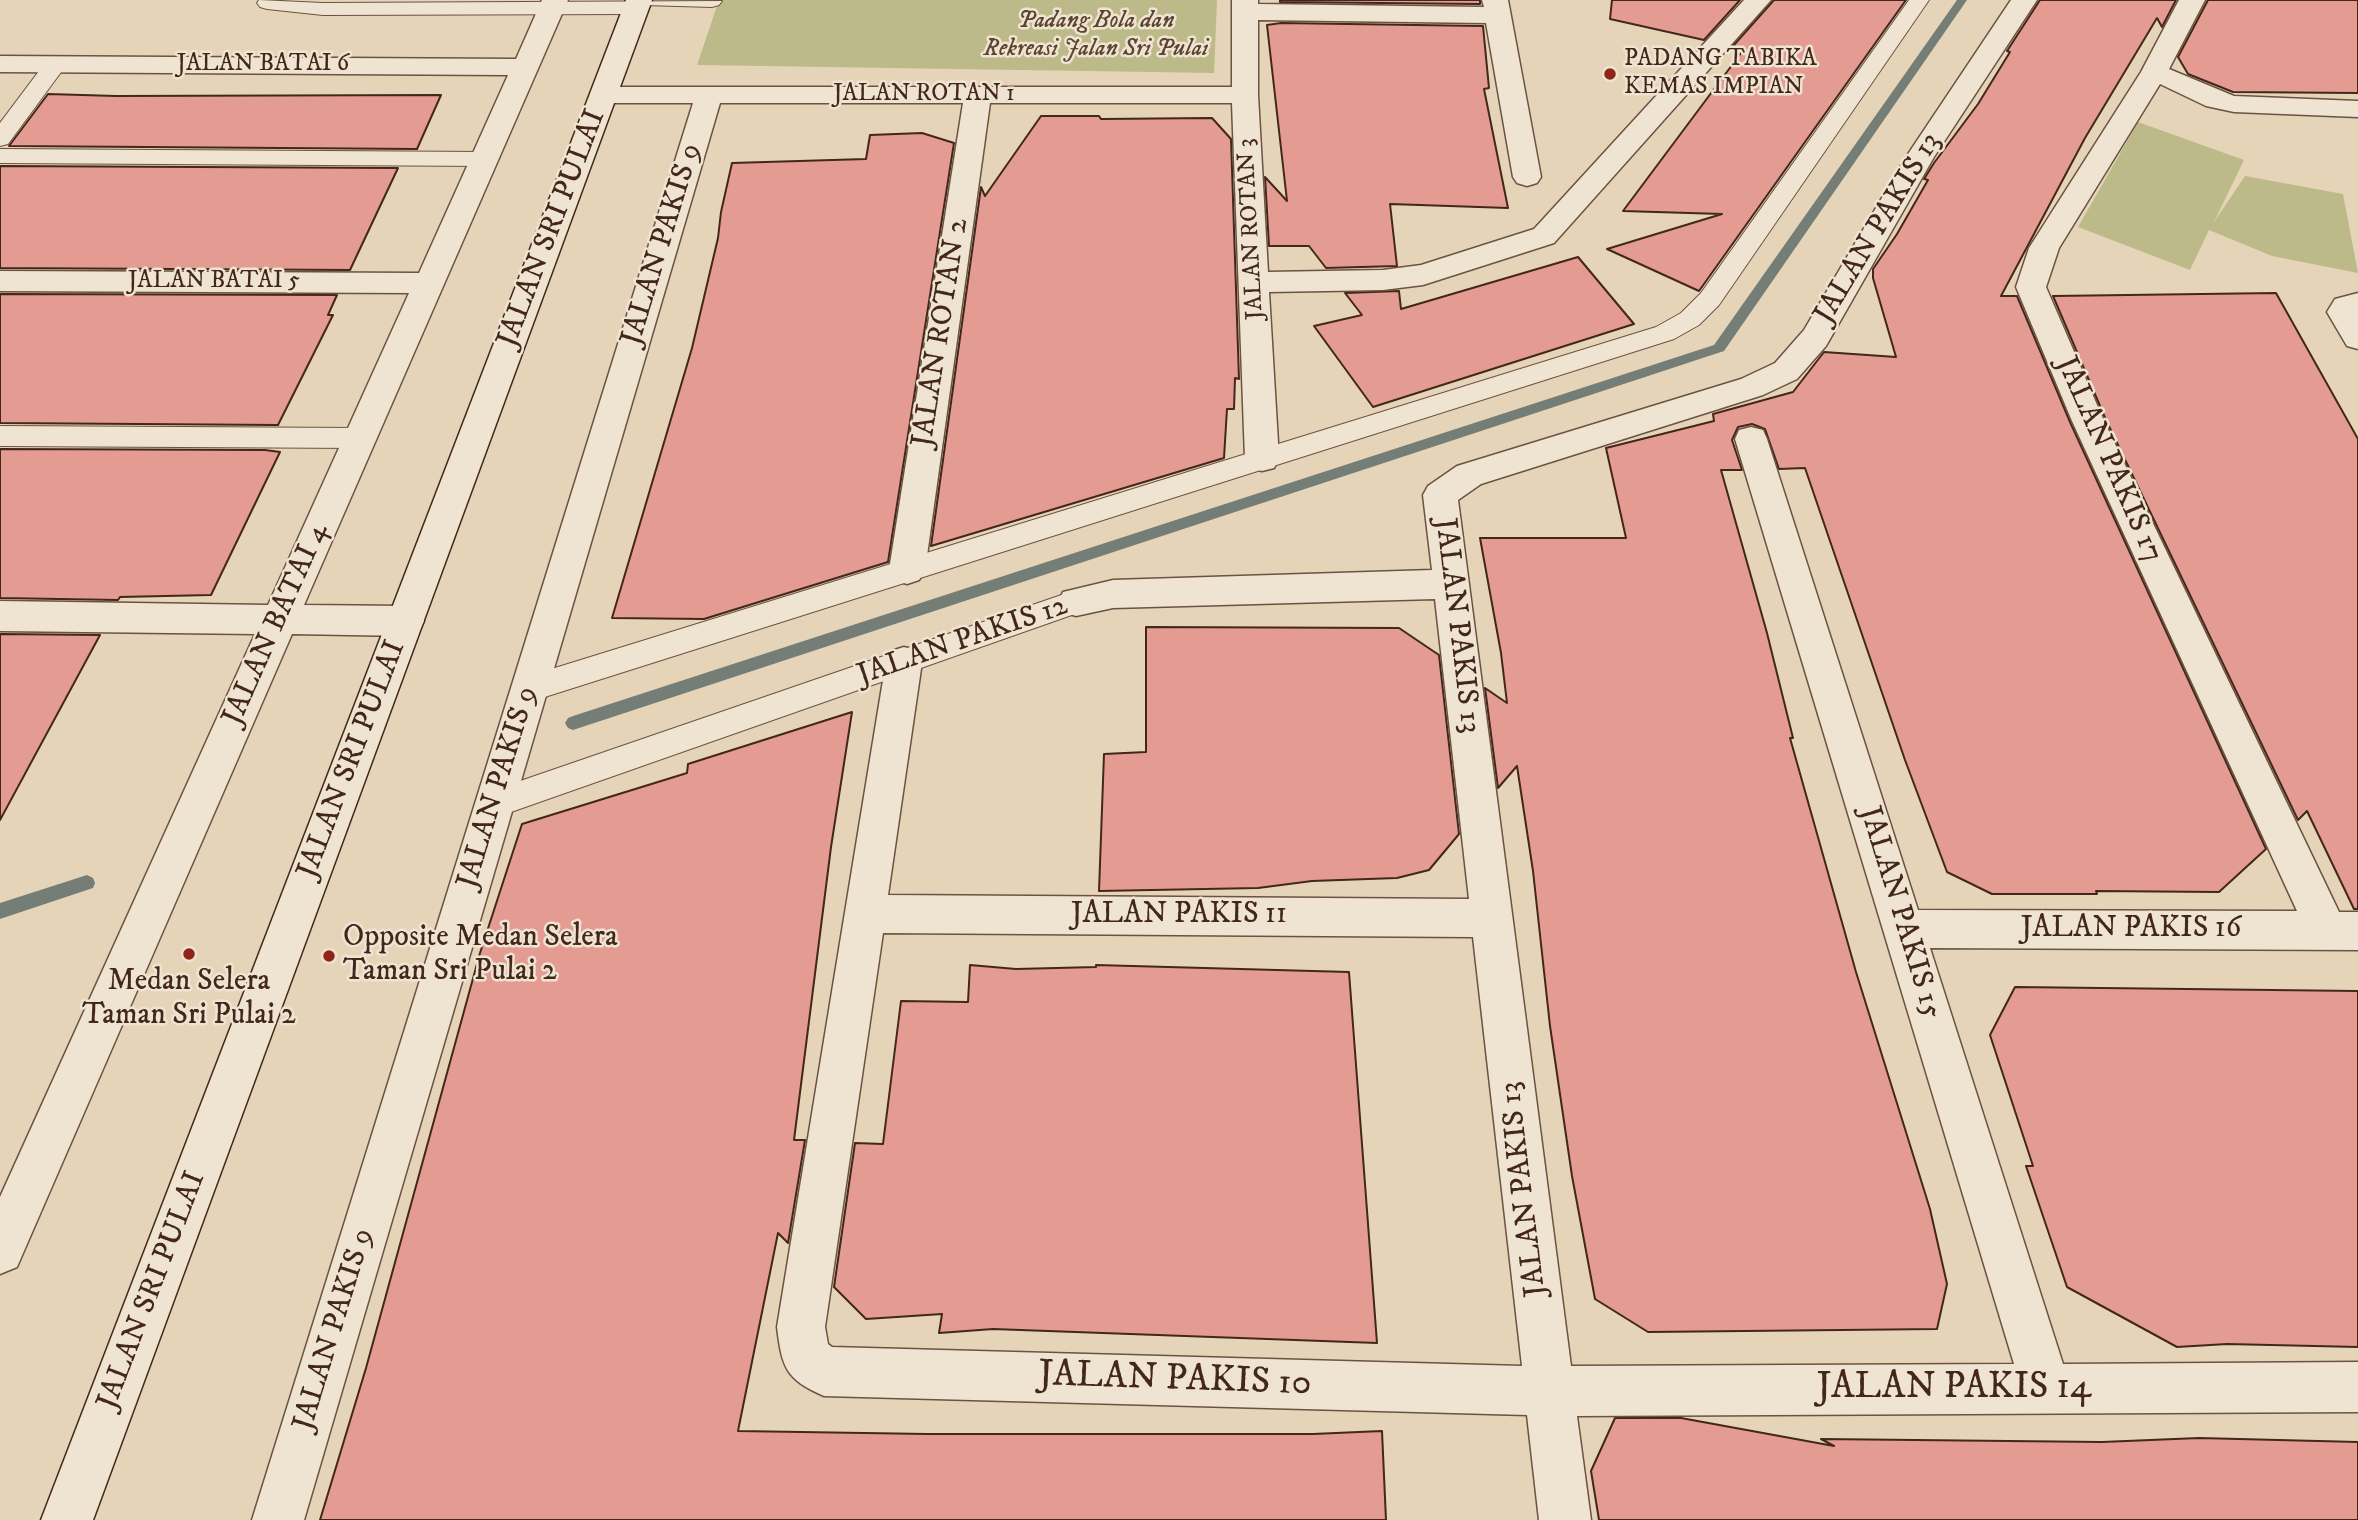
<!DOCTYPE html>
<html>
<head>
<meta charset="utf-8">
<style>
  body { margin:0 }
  canvas { display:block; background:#e6d4b8 }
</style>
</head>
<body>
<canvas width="2358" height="1520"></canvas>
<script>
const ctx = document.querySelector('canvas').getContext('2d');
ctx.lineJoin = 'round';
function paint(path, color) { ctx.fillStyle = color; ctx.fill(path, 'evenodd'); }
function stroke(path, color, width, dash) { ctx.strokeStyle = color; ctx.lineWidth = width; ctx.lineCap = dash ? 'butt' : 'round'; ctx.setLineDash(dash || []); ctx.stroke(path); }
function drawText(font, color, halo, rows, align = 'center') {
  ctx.font = font + ' "IM FELL DW Pica",serif'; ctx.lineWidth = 5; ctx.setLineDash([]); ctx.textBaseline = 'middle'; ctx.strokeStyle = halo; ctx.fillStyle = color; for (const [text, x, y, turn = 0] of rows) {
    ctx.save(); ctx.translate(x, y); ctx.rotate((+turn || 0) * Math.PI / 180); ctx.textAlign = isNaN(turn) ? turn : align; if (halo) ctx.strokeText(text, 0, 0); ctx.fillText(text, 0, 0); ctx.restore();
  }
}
const green = new Path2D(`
  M719,0H1217L1214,73L697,65Z
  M2138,122L2244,160L2214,222L2245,176L2343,194L2358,273L2272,256L2209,230L2190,270L2078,227Z`);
const stream = new Path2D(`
  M1957,0H1967L1724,351L573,730L568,728L565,723L568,718L573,716L1714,345Z
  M87,875L93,878L95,883L93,888L0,919V903Z`);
const building = new Path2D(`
  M1280,0H1480V4L1280,2Z
  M1612,0H1740L1704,40L1610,19Z
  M1774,0H1906L1699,291L1607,249L1722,214L1623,211L1744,49L1733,46Z
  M2040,0H2176L2162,27L2157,18L2085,138L2001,296H2017L2070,422L2266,849L2219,892L2096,891L2097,894H1992L1947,872L1905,760L1805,468L1779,469L1765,429L1752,424L1738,427L1732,440L1742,470H1721L1767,633L1793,738H1790L1856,972L1930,1209L1947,1284L1937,1329L1648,1332L1595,1299L1572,1176L1550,1026L1533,871L1517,766L1498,788L1485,688L1507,703L1501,653L1480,538H1626L1606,448L1714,421L1713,414L1793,392L1824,352L1896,357L1873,278V269L1897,234L1928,180L1924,179L1934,163L1978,104L2010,52L2007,51Z
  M2208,0H2358V93L2233,92L2188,74L2178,57Z
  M1281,23L1483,26L1489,88L1484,89L1508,208L1390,204L1397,266L1326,268L1309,246H1269L1265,177L1287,201L1267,25Z
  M48,94L116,96L441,95L417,149L9,146Z
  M1041,116H1099L1101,119L1212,118L1231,139L1239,379L1235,378L1234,409H1227L1224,458L931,546L981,187L985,196Z
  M922,133L954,143L888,562L704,619L612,618L692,348L718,238L721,212L732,163L866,159L870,135Z
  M0,166L398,168L350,270L0,268Z
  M1578,257L1634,324L1373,407L1314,326L1362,315L1345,293L1399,291L1401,309Z
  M2276,293L2358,439V909H2354L2307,811L2298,820L2106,420L2053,296Z
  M0,294L337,295L328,315H333L278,425L0,423Z
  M0,449L265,450L280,452L211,595L120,597L118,600L0,598Z
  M1146,627L1399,628L1439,655L1459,834L1429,870L1397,878L1312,881L1258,888L1099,891L1104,754L1146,752Z
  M0,634L100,635L0,820Z
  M852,712L831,847L794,1140H805L788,1243L778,1233L738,1431L927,1434H1313L1382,1431L1386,1520H320L366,1368L480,953L522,824L687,773L688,764Z
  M970,965L1016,969L1096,967V965L1349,972L1377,1343L993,1329L939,1333L942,1314L866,1319L834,1287L855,1143L883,1144L901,1001L968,1002Z
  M2015,987L2358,991V1347L2227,1344L2177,1347L2067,1287L2026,1166H2033L1990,1035Z
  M1615,1418H1681L1834,1446L1821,1439L2102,1442L2199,1438L2358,1442V1520H1599L1591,1471Z`);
const lane = new Path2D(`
  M259,0L323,3L722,1L719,5L712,7L644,5L646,8L643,12L636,14L323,15L267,9L260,7L257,3Z
  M1909,0H1929L1719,305L1699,325L1674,339L529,702L518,698L514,689L518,680L529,676L1656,327L1681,313L1701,293Z
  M56,58L64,59L67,64L8,144L0,146V123L48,59Z
  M0,149L484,152L492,154L495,159L492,164L484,166L0,163Z
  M0,426L360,428L370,431L373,438L370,445L360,448L0,446Z
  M1076,590L1086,594L1091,602L1086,610L494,818L483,814L478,804L483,794L494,790Z`);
const street = new Path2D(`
  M542,0H568L304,605L406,606L419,611L424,621L419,631L406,636L292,634L17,1267L0,1274V1197L255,634L0,631V601L268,605L409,293L0,291V271L419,273L508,75L0,72V56L516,59Z
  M1232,0H1258V4L1484,7L1482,0H1508L1541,177L1537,183L1527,186L1517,183L1513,177L1486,23L1258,20V95L1268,272L1383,270L1421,265L1534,229L1744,0H1771L1554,243L1423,285L1383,290L1269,292L1279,459L1274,468L1262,471L1250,468L1245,459L1232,103H990L925,570L919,580L907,584L895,580L889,570L963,103H720L304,1520H252L693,103H603L593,101L590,95L593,89L603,87H1232Z
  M2011,0H2037L1934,157L1826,346L1797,379L1763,395L1481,484L1458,500L1571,1366L2014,1364L1735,439L1739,430L1751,427L1763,430L1767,439L1918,910L2297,911L2072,421L2016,287L2029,248L2141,72L2179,0H2205L2169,69L2234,96L2358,101V117L2234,112L2206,106L2160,84L2059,248L2046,287L2104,421L2339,912H2358V950L1930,948L2063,1364L2358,1362V1412L1577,1416L1591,1520H1539L1527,1415L824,1396C785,1379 782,1367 777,1327L886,662L891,651L904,647L917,651L922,662L888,895L1469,899L1435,599L1113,608L1076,616L1063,612L1058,602L1063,592L1113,580L1432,570L1423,495L1428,486L1457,466L1741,379L1775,363L1804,330L1906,157ZM883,933L1473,937L1522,1366L832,1347L828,1344L825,1327Z
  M2358,293V349L2347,346L2327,312L2335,299Z`);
const secondary = new Path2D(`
  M626,0H652L93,1520H41Z`);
const markers = [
  [1610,74,7,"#8f2418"],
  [189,954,7,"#8f2418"],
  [329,956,7,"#8f2418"]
];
const farParknames = [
  ["Padang Bola dan",1096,22],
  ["Rekreasi Jalan Sri Pulai",1096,50]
];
const farPoinames = [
  ["PADANG TABIKA",1624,60],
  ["KEMAS IMPIAN",1624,88]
];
const farStreetnames = [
  ["JALAN BATAI 6",263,65],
  ["JALAN ROTAN 1",924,95],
  ["JALAN ROTAN 3",1252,229,-93],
  ["JALAN BATAI 5",214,282]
];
const streetNames = [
  ["JALAN SRI PULAI",553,229,-69],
  ["JALAN PAKIS 13",1879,229,-59],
  ["JALAN PAKIS 9",663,245,-73],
  ["JALAN ROTAN 2",942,333,-81],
  ["JALAN PAKIS 17",2108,460,66],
  ["JALAN BATAI 4",277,625,-66],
  ["JALAN PAKIS 13",1456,626,83],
  ["JALAN PAKIS 12",963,642,-19],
  ["JALAN SRI PULAI",353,760,-69],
  ["JALAN PAKIS 9",499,788,-73],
  ["JALAN PAKIS 15",1899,913,73],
  ["JALAN PAKIS 11",1179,916],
  ["JALAN PAKIS 16",2131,930],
  ["JALAN PAKIS 13",1525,1189,-97],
  ["JALAN SRI PULAI",153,1291,-69],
  ["JALAN PAKIS 9",335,1330,-73]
];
const poiNames = [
  ["Opposite Medan Selera",343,939],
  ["Taman Sri Pulai 2",343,973],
  ["Medan Selera",189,983,"center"],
  ["Taman Sri Pulai 2",189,1017,"center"]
];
const nearStreetnames = [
  ["JALAN PAKIS 10",1175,1381,2],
  ["JALAN PAKIS 14",1954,1389]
];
paint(green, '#bdba89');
paint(stream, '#757e76');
paint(building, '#e39b92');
stroke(building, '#43271a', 2);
stroke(lane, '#6c5242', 2);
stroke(street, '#6c5242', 3);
stroke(secondary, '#43271a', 3);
paint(lane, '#efe3d1');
paint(street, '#efe3d1');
paint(secondary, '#efe3d1');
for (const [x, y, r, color] of markers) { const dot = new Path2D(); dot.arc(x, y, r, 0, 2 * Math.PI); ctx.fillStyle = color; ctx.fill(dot); stroke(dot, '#efe3d1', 2.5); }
drawText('italic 24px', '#5b4430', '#efe3d1', farParknames);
drawText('24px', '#43271a', '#efe3d1', farPoinames, 'left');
drawText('24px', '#43271a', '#efe3d1', farStreetnames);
drawText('30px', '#43271a', '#efe3d1', streetNames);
drawText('30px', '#43271a', '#efe3d1', poiNames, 'left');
drawText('37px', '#43271a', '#efe3d1', nearStreetnames);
</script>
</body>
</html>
